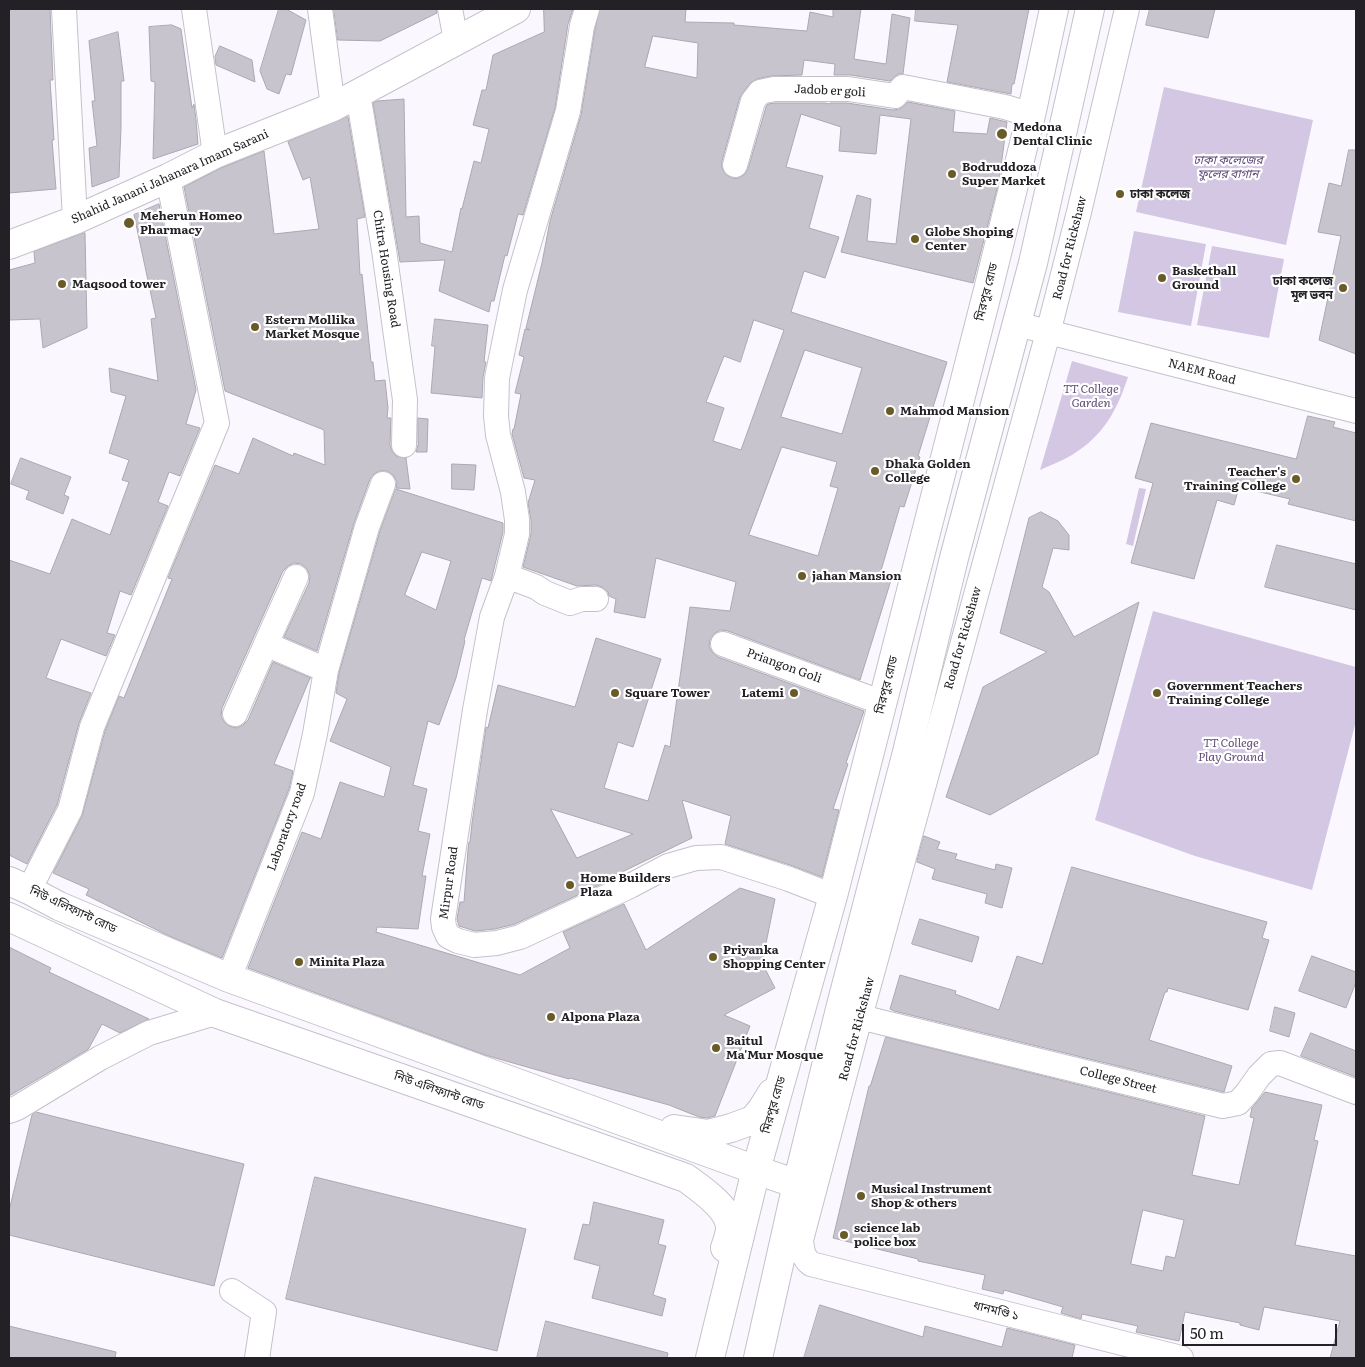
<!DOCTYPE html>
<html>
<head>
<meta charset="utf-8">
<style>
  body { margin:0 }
  #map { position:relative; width:1365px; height:1367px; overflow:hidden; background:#faf8fe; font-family:Literata,serif }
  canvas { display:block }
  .frame { position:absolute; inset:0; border:10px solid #232125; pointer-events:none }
  .scale { position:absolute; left:1182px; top:1324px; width:155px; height:22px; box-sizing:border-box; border:2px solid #232125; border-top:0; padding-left:6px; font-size:15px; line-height:18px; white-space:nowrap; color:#232125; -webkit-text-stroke:4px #fff; paint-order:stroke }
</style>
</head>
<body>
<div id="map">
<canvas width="1365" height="1367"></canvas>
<div class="frame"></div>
<div class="scale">50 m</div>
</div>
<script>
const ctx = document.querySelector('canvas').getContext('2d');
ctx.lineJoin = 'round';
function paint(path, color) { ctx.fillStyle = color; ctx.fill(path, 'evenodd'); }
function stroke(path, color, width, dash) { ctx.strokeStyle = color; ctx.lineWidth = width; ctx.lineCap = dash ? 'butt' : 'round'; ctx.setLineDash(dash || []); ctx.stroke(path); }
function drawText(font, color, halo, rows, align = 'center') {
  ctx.font = font + ' Literata,"Noto Sans Bengali",serif'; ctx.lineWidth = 4.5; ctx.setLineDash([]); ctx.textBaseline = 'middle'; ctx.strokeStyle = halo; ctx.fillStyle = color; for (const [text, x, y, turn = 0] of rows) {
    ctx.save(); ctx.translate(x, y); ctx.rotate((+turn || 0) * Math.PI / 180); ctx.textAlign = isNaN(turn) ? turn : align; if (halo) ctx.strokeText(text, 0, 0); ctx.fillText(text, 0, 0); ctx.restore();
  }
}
const green = new Path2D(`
  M1164,87L1313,120L1286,245L1136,212Z
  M1134,231L1206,244L1191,326L1118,312Z
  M1212,246L1284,259L1269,338L1197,325Z
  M1072,361L1128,377C1117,411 1103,436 1072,455C1062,461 1050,465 1040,470Z
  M1139,488L1146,489L1133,546L1126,544Z
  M1153,611L1356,667V721L1312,890L1195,856L1095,820Z`);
const building = new Path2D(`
  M9,9H50L53,80H50L54,140H52L56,189L9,193Z
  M279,9H286L306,20L291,75L286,74L279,94L267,89L260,71Z
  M334,9H437V13L380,41L338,40Z
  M544,9H573L568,24L555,108L523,215L518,214L507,256L505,255L494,301H491L489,312L439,291L445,260L400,262L373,103L377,101L404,99L406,217L419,216L420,243L452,252L461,208L462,209L474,161L481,163L489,129L473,125L482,90H486L493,55L544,32Z
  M600,9H686L685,22L734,23V25L807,31L810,12L833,17V9H861L854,59L886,64L892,14L910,18L903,74H898L890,81L850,75H834L835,64L804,60L802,75L771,76L757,79L750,83L740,97L722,161V168L725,174L732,178H738L744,175L748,169L766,107L768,104L775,103H825L830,104V103H847L893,110L900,109L908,102L955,111L953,132L987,134L990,118L1007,122L999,181L973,283L841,252L857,195L871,199L867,241L896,244L911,119L880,115L876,154L839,151L841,127L801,114L786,167L823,176L809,228L839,237L825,278L804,271L791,312L947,362L918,456L920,457L904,507L900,506L880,574L892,577L860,680L728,631L721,630L715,633L710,640L709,646L712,652L718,657L864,711L846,763L848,764L833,809L839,810L822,877L793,866L725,844L731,816L682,800L692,838L618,874L619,876L515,924L495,929L475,931L459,926L457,919L460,902H464L468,850L469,842H470L472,823L486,727L488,728L498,685L575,707L596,638L661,659L633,747L618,742L604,788L648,801L665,745L670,747L690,607L730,611L736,582L656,558L645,618L614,612L616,599L609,596L608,592L602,587L596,585L577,586L523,567L531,534V520L528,503L535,480L524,478L512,434L513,429H514L521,394L515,393L524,357L519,355L525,329L530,330L526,328L542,263L550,221L581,115L595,29ZM653,36L698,43L697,78L645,67ZM754,320L784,330L741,450L713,441L724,408L706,402L724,356L740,362ZM805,350L862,368L842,434L781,417ZM782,447L837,462L830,486L838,488L818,556L749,535ZM551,809L633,834L577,858Z
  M916,9H1029L1014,84H1012L1011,94L947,82L958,25L915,21Z
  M1150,9H1215L1208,38L1146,25Z
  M172,25L181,29L192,108L194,104L196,120L198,144L153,159L155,82L151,81L149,27Z
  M118,32L124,81H121V128L119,177L92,187L89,148L97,146L92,101H95L89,41Z
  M220,46L252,60L255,82L216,65L215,57Z
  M348,117L365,217L357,219L360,275L362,274L371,362H373L375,381L385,380L388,408L387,418H391L390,445L392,451L396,456L406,458L410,489L396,488L397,482L394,476L387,471H380L374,474L370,479L354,523L317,651L284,637L309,583L310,576L307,569L301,564L294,563L288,566L283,571L222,708L221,716L224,722L229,726L237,728L243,725L248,720L273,662L311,678H310L274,764L293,771L289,789L222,958L169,936L86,895L89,889L53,873L82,816L105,731L119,696L124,698L172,579L168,578L215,465L239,474L253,438L293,456L294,453L325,465L324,430L225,391L184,187L221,168L264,151L274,234L319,229L310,177L303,180L288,142Z
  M1349,150H1356V354L1319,340L1341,236L1318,232L1329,183L1341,186Z
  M159,204L196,390L186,424L200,428L180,476L169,472L158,502L168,506L131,595L120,591L107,633L115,635L106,656L61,639L46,678L91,693L79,723L57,805L27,864L9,855V560L50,574L72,519L110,535L129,482L122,480L129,460L109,453L126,396L111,392L109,368L158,381L151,319L156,318L134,215Z
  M85,233L87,328L43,348L40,319L9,320V270L35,263L34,252Z
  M435,319L488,325L484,362H486L483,377L482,398L431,393L435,346H432Z
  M1308,416L1335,422L1333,427L1356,433V521L1288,504L1290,499L1239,487L1234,505L1217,500L1194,579L1131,563L1153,483L1135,478L1151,423L1296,459Z
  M418,418L428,419L427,452H416L418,445Z
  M21,458L71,477L64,495L69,497L63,514L26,499L29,491L11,484Z
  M452,464L476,465L474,490L452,489Z
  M396,489L503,523V532L491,581L482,578L464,640L465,641L456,678L439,725L428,721L413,785L427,789L418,831L430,834L422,876H426L418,929L377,927L376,932L520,975L570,948L563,932L624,904L646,950L740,888L775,899L762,963L775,988L724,1015L750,1026L715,1116L707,1118L699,1117L669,1105L570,1078L569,1079L485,1055L248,968L302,832L321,839L340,782L384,797L391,767L330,741L347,699L336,693L339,673L380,531ZM422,552L451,561L436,610L405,595Z
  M1041,512L1058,521L1069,535V550L1053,548L1042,587L1049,592L1074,637L1139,602L1098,754L990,815L946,797L983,687L1047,652L1000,633L1029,518Z
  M1277,545L1356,564V610L1265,587Z
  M924,836L940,842L937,849L957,854L955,859L995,870L996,864L1012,868L1002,908L985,903L987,894L932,879L935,869L917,862Z
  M1072,867L1267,922L1262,938L1269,940L1248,1010L1168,988L1167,992H1165L1149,1040L1232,1066L1224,1092L894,1011L890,1009L900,975L956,991L955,994L999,1010L1017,956L1042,964Z
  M920,919L979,937L972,962L912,944Z
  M9,947L51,968L49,972L149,1019L120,1033L102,1024L89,1048L87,1050L9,1096Z
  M1312,956L1356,972V982L1346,1008L1299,991Z
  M1275,1007L1295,1013L1289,1037L1270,1031Z
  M1311,1033L1356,1051V1077L1301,1056Z
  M886,1037L1205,1116L1192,1175L1239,1185L1254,1118L1250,1117L1252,1108L1265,1092L1322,1105L1314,1140L1318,1141L1295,1245L1356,1256V1358H1330L1340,1321L1264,1307L1259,1330L1240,1325V1323L1185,1312L1179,1341L1136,1332L1138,1326L1082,1314L1081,1319L1061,1313L1063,1307L1004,1290L1003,1294L982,1289L985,1275L918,1261V1259L833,1238L869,1086H870ZM1143,1210L1184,1220L1175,1258L1166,1256L1163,1271L1131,1264Z
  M36,1112L244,1164L214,1286L9,1235V1211L32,1115Z
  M315,1177L526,1229L497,1351L286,1299Z
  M594,1202L664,1220L658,1244L666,1246L653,1295L666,1299L662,1316L592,1298L600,1266L574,1259L583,1224L589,1225Z
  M820,1305L923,1337L925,1326L1002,1347L1007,1328L1075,1345L1072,1358H804Z
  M546,1321L668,1353L667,1358H537Z
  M9,1326L116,1352L115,1358H9Z`);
const minor = new Path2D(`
  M64,9L75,220
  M194,9L215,154
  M320,9L333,107
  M450,9L456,40
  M1127,9L1079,212L1048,333L860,1017L801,1240C802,1250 803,1258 811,1264L1181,1358
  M358,94L384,250L405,400L404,445
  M735,165L753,101L760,92L774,89H848L895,96L903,87L1005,107L1031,115
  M1017,324L1356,411
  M507,576L517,534V520L513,492L498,435L496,416L497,378L515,290L568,111L582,26L587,9
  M596,599H582L570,603L545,593L536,587L507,576L492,617L475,710L443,919L444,927L448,936L458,941L474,945L497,943L520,937L630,886L668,866L696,858L721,857L789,879L833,896
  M266,644L296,577
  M723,644L883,703
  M235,714L266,644L326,670
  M29,890L70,810L92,727L217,423L168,178
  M229,978L302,793L315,734L326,670L367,527L383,484
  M846,1012L860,1017L1223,1106L1238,1103L1247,1093L1259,1076L1271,1064L1280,1063L1356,1092
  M9,1111L17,1108L100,1058L149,1033L215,1013
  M232,1291L264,1312L257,1358H258`);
const tertiary = new Path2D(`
  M9,245L75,220L168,178L215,154L333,107L516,9`);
const trunk = new Path2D(`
  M9,881L29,890L59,906L229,978L756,1170L797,1184
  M9,917L215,1013L686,1178C701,1189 730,1208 730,1228C730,1234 727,1242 725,1248
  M674,1129L708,1134L731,1128L753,1120L762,1109L772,1093
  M710,1358L756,1170L833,896L988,290L1031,115L1054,9
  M758,1358L797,1184L840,1009L907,752L954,558L1033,263L1090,9`);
const markers = [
  [1002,134,6,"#685b28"],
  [952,174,5,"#685b28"],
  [1120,194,5,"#685b28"],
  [129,223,6,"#685b28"],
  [915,239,5,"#685b28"],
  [1162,278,5,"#685b28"],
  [62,284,5,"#685b28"],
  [1343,288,5,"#685b28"],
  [255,327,5,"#685b28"],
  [890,411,5,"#685b28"],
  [875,471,5,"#685b28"],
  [1296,479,5,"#685b28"],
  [802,576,5,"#685b28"],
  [615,693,5,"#685b28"],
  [794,693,5,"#685b28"],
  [1157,693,5,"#685b28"],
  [570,885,5,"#685b28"],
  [713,957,5,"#685b28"],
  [299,962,5,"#685b28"],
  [551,1017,5,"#685b28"],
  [716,1048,5,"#685b28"],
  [861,1196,5,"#685b28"],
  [844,1235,5,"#685b28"]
];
const streetNames = [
  ["Jadob er goli",830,91,3],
  ["Shahid Janani Jahanara Imam Sarani",170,177,-24],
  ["Road for Rickshaw",1070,248,-76],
  ["Chitra Housing Road",386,269,81],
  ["মিরপুর রোড",987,292,-76],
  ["NAEM Road",1202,372,15],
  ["Road for Rickshaw",963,638,-74],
  ["Priangon Goli",784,666,20],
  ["মিরপুর রোড",887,685,-76],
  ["Laboratory road",287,827,-70],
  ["Mirpur Road",449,883,-82],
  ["নিউ এলিফ্যান্ট রোড",73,910,25],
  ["Road for Rickshaw",857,1029,-75],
  ["College Street",1118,1080,14],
  ["নিউ এলিফ্যান্ট রোড",439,1091,19],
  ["মিরপুর রোড",774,1105,-74],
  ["ধানমণ্ডি ১",996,1311,14]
];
const poiNames = [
  ["Medona",1013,127],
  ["Dental Clinic",1013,141],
  ["Bodruddoza",962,167],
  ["Super Market",962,181],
  ["ঢাকা কলেজ",1130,194],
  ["Meherun Homeo",140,216],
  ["Pharmacy",140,230],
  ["Globe Shoping",925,232],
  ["Center",925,246],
  ["Basketball",1172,271],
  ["Ground",1172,285],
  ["ঢাকা কলেজ",1333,281,"right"],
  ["মূল ভবন",1333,295,"right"],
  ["Maqsood tower",72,284],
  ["Estern Mollika",265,320],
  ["Market Mosque",265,334],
  ["Mahmod Mansion",900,411],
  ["Dhaka Golden",885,464],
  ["College",885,478],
  ["Teacher's",1286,472,"right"],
  ["Training College",1286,486,"right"],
  ["jahan Mansion",812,576],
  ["Government Teachers",1167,686],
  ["Training College",1167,700],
  ["Square Tower",625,693],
  ["Latemi",784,693,"right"],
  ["Home Builders",580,878],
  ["Plaza",580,892],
  ["Priyanka",723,950],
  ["Shopping Center",723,964],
  ["Minita Plaza",309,962],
  ["Alpona Plaza",561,1017],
  ["Baitul",726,1041],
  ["Ma'Mur Mosque",726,1055],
  ["Musical Instrument",871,1189],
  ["Shop & others",871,1203],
  ["science lab",854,1228],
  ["police box",854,1242]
];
const parkNames = [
  ["ঢাকা কলেজের",1228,160],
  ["ফুলের বাগান",1228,174],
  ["TT College",1091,389],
  ["Garden",1091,403],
  ["TT College",1231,743],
  ["Play Ground",1231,757]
];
paint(green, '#d3c7e3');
paint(building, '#c8c4ce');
stroke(building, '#aca8b2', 1);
stroke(minor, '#c5c1cb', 26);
stroke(tertiary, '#c5c1cb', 30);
stroke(trunk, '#c5c1cb', 30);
stroke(minor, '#fff', 24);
stroke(tertiary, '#fff', 28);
stroke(trunk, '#fff', 28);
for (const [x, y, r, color] of markers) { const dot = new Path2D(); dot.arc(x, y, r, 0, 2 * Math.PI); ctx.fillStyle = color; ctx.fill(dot); stroke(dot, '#fff', 2); }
drawText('12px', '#232125', '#fff', streetNames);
drawText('bold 12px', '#232125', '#fff', poiNames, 'left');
drawText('italic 12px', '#614d79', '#fff', parkNames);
</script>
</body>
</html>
